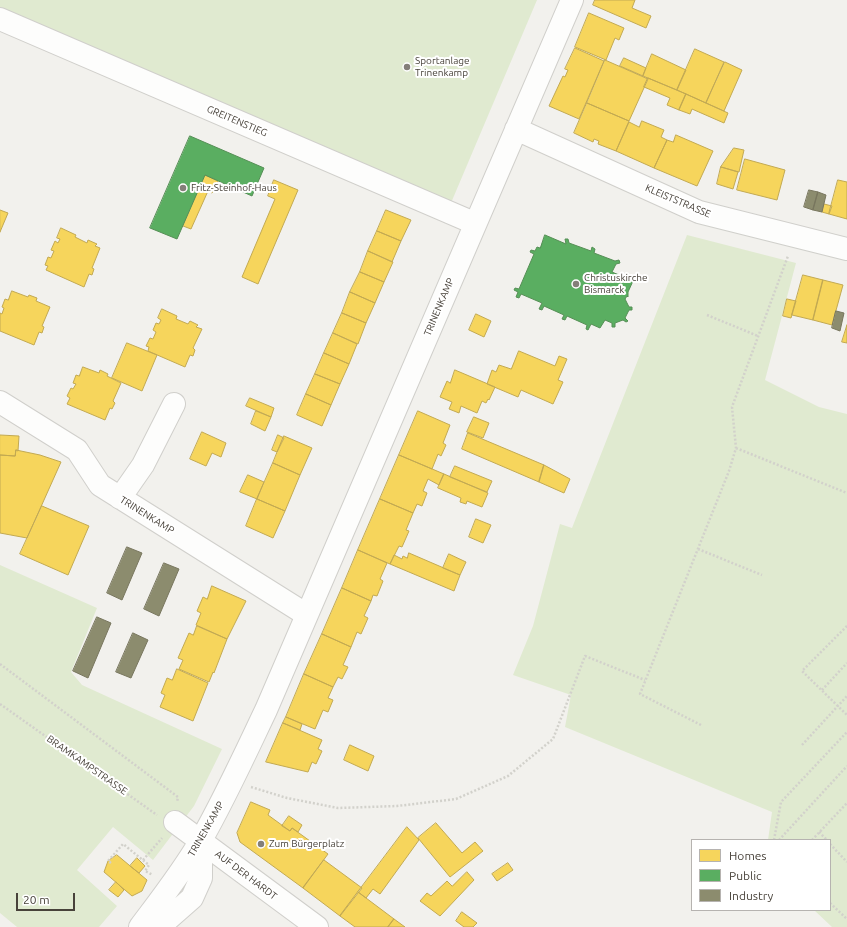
<!DOCTYPE html>
<html>
<head>
<meta charset="utf-8">
<style>
  body { margin:0 }
  #map { position:relative; width:847px; height:927px; overflow:hidden; background:#f2f1ed; font-family:Ubuntu,sans-serif }
  canvas { display:block }
  .legend { position:absolute; left:691px; top:839px; width:140px; height:72px; box-sizing:border-box; background:#fff; border:1px solid #b6b3b0; margin:0; padding:5px 7px; list-style:none; font-size:12px; color:#48423a }
  .legend li { display:flex; align-items:center; gap:8px; height:20px }
  .legend b { width:20px; border:1px solid #b6b3b0 }
  .scale { position:absolute; left:16px; top:893px; width:59px; height:18px; box-sizing:border-box; border:2px solid #48423a; border-top:0; padding-left:5px; font-size:12px; line-height:14px; white-space:nowrap; color:#48423a; -webkit-text-stroke:3px #fff; paint-order:stroke }
</style>
</head>
<body>
<div id="map">
<canvas width="847" height="927"></canvas>
<ul class="legend">
<li><b style="height:11px;background:#f6d55c"></b>Homes</li>
<li><b style="height:11px;background:#5aae61"></b>Public</li>
<li><b style="height:11px;background:#8c8c6e"></b>Industry</li>
</ul>
<div class="scale">20 m</div>
</div>
<script>
const ctx = document.querySelector('canvas').getContext('2d');
ctx.lineJoin = 'round';
function paint(path, color) { ctx.fillStyle = color; ctx.fill(path, 'evenodd'); }
function stroke(path, color, width, dash) { ctx.strokeStyle = color; ctx.lineWidth = width; ctx.lineCap = dash ? 'butt' : 'round'; ctx.setLineDash(dash || []); ctx.stroke(path); }
function drawText(font, color, halo, rows, align = 'center') {
  ctx.font = font + ' Ubuntu,sans-serif'; ctx.lineWidth = 4; ctx.setLineDash([]); ctx.textBaseline = 'middle'; ctx.strokeStyle = halo; ctx.fillStyle = color; for (const [text, x, y, turn = 0] of rows) {
    ctx.save(); ctx.translate(x, y); ctx.rotate((+turn || 0) * Math.PI / 180); ctx.textAlign = isNaN(turn) ? turn : align; if (halo) ctx.strokeText(text, 0, 0); ctx.fillText(text, 0, 0); ctx.restore();
  }
}
const green = new Path2D(`
  M0,0H537L448,210L0,23Z
  M687,235L796,263L765,380L819,407L847,414V927H832L814,910H830V840H768L772,812L565,727L571,695L513,675L533,626L560,524L572,528Z
  M0,565L97,608L71,672L82,685L222,749L194,806L153,860L113,827L77,870L117,906L99,927H17L0,913Z`);
const homes = new Path2D(`
  M595,0H635L632,8L651,16L646,28L593,5Z
  M589,13L624,28L619,40L615,38L606,60L575,47Z
  M575,48L604,61L579,119L549,106L563,76L565,77L568,70L565,69Z
  M695,49L724,62L706,103L677,90Z
  M652,54L686,70L677,90L643,76Z
  M624,58L646,68L643,76L620,66Z
  M605,60L648,79L629,121L587,103Z
  M725,62L742,70L724,111L706,103Z
  M648,78L686,94L679,110L667,105L670,98L644,87Z
  M686,94L728,113L724,123L692,109L690,114L679,110Z
  M587,103L629,121L616,151L598,144L599,141L594,139L593,142L574,133Z
  M642,121L664,130L661,137L667,140L654,168L616,151L629,122L639,127Z
  M676,135L713,151L697,186L654,168L667,140L673,142Z
  M734,148L744,150L739,172L721,167Z
  M745,159L785,170L777,200L737,190Z
  M721,167L738,172L733,189L717,184Z
  M205,175L218,181L212,193L208,191L191,229L183,226Z
  M274,180L298,190L258,284L242,277L275,199L268,196Z
  M838,180L847,182V219L829,214Z
  M824,204L832,206L829,214L822,212Z
  M0,210L8,213L0,232Z
  M386,210L411,220L401,241L377,231Z
  M61,228L76,235L75,237L87,243L88,240L97,244L95,246L100,248L92,268L94,269L92,275L89,274L84,287L46,270L48,266L45,265L48,257L51,258L54,251L51,250L55,241L58,243L60,239L57,238Z
  M377,231L401,241L392,262L368,251Z
  M368,251L393,262L384,282L360,272Z
  M360,272L384,282L375,303L350,292Z
  M803,275L823,280L813,320L792,315Z
  M823,280L843,285L832,325L813,320Z
  M12,291L28,297L29,295L37,298L36,301L50,307L42,326L44,327L42,333L39,332L34,345L0,331V313L2,314L4,308L2,307L5,299L8,300Z
  M350,292L375,303L366,323L342,313Z
  M787,299L796,301L791,318L783,316Z
  M162,309L177,316L176,319L188,324L190,321L198,325L196,327L202,329L193,348L195,350L193,356L190,355L185,367L148,351L149,347L146,346L150,338L153,339L156,332L153,330L156,323L159,324L161,320L158,318Z
  M342,313L366,323L358,344L333,333Z
  M476,314L491,321L484,337L469,330Z
  M847,325V343L842,342Z
  M333,333L357,344L349,364L324,353Z
  M127,343L157,355L142,391L112,378Z
  M519,351L555,366L559,356L567,359L558,380L563,382L553,404L521,390L518,397L487,384L492,370L496,372L499,365L511,369Z
  M324,353L349,364L340,384L315,374Z
  M83,367L99,373L100,370L108,374L107,376L121,383L113,401L115,403L112,409L110,408L105,420L67,404L70,398L67,396L71,388L73,389L76,384L73,383L76,375L79,376Z
  M455,370L495,387L489,400L488,399L486,403L482,401L477,413L461,406L459,413L449,409L452,402L440,397L447,381L450,383Z
  M315,374L340,384L331,405L306,394Z
  M306,394L331,405L322,426L297,415Z
  M250,398L274,408L271,417L246,406Z
  M256,411L271,417L265,431L251,424Z
  M418,411L450,425L443,443L446,445L441,456L438,454L432,469L399,455Z
  M474,417L489,423L483,438L467,432Z
  M202,432L226,443L221,457L212,453L206,466L190,459Z
  M468,433L544,465L539,482L462,449Z
  M0,435L19,436L18,451L16,450L15,456L0,455Z
  M278,435L284,438L277,452L272,450Z
  M284,436L312,448L300,475L273,463Z
  M16,450L40,455L61,462L27,538L0,533V455L15,456Z
  M399,455L444,474L439,485L428,479L423,491L427,493L422,506L417,504L413,513L380,499Z
  M273,463L300,475L285,511L257,499Z
  M544,465L570,479L564,493L539,482Z
  M455,466L492,481L487,492L450,477Z
  M444,474L488,493L482,507L467,501L466,504L460,502L461,498L438,488Z
  M248,475L264,482L257,499L240,492Z
  M257,499L285,511L273,538L246,526Z
  M380,499L413,513L406,530L409,531L402,547L399,546L390,564L358,550Z
  M42,506L89,526L68,575L20,554Z
  M476,519L491,525L483,543L469,537Z
  M358,550L387,563L380,579L383,581L377,596L373,595L371,601L342,588Z
  M409,553L460,575L454,591L390,564L394,555L402,559L403,556L407,558Z
  M449,554L466,562L460,575L443,568Z
  M212,586L246,601L227,639L196,625L201,613L197,611L203,597L207,599Z
  M342,588L371,601L364,616L368,618L361,634L357,632L351,647L322,634Z
  M197,626L227,639L214,673L213,672L209,682L179,669L183,660L178,658L189,633L193,635Z
  M322,634L351,647L343,665L348,667L342,679L338,677L333,687L304,674Z
  M177,669L208,683L193,721L160,707L165,695L161,693L167,678L172,680Z
  M304,674L333,687L328,698L333,700L328,712L323,710L315,729L286,717Z
  M286,717L302,724L300,730L283,723Z
  M283,723L322,740L318,749L322,751L316,764L312,762L308,772L266,762Z
  M350,745L374,756L368,771L344,760Z
  M251,802L270,810L268,815L290,831L292,828L328,854L303,888L240,842L237,833Z
  M289,816L302,825L298,832L292,828L290,831L282,826Z
  M436,823L462,853L475,842L483,851L450,877L418,838Z
  M407,827L419,840L380,894L373,889L366,898L358,892Z
  M117,855L147,880L142,891L132,896L104,872L108,861Z
  M137,858L145,866L139,873L130,866Z
  M324,860L362,888L340,916L303,888Z
  M508,863L513,870L497,881L492,874Z
  M467,872L474,880L440,916L420,901L427,893L431,896L447,881L452,886Z
  M116,882L124,890L118,897L109,890Z
  M358,892L394,919L388,927H355L340,916Z
  M462,912L477,923L473,927H464L456,921Z
  M394,919L405,927H388Z`);
const public = new Path2D(`
  M190,136L264,168L252,196L205,175L177,239L150,228Z
  M545,235L566,244L565,239H568L569,243L591,251L592,247L595,249L594,253L615,261L619,260L620,263L616,264L612,272L633,281L628,292V297L627,296L625,299L629,307H632V310H629L625,318L628,321L626,322L623,320L615,323V327H612V323L605,320L600,328L591,324L588,330L586,329L587,325L567,316L565,320L562,319L564,315L544,306L542,310L539,309L542,303L521,294L519,298L516,297L518,292L514,290L515,288L519,289L534,254L530,252L531,250L535,251L537,247L540,248Z`);
const industry = new Path2D(`
  M809,190L818,192L813,210L804,207Z
  M818,192L826,195L822,212L813,210Z
  M836,311L844,313L840,331L832,328Z
  M127,547L142,553L122,600L107,593Z
  M164,563L179,569L159,616L144,609Z
  M97,617L111,623L88,678L73,671Z
  M133,633L148,640L131,678L116,672Z`);
const path = new Path2D(`
  M707,315L758,336
  M736,448L847,493
  M698,549L762,575
  M847,626L802,671L847,715
  M0,664L178,797L177,802
  M822,690L847,663
  M0,704L157,815
  M701,725L640,694L729,471L736,448L732,407L788,256
  M802,745L847,696
  M251,787L287,798L338,808L397,806L456,799L508,776L553,739L585,656L645,680
  M819,832L827,840
  M774,840L781,802L847,732
  M779,840L847,766
  M812,840L847,803
  M830,844L847,862
  M143,860L162,838
  M111,863L108,861L123,844L149,865L145,871L153,875
  M830,903L847,919`);
const minor = new Path2D(`
  M0,19L474,223
  M516,129L699,212L847,249
  M0,402L77,450L100,485L307,615
  M120,498L143,465L174,404
  M175,822L317,927
  M140,927C161,899 183,871 201,840C225,798 245,754 266,710L572,0
  M159,927L192,898L201,878V841`);
const markers = [
  [407,67,4,"#847f79"],
  [183,188,4,"#847f79"],
  [576,284,4,"#847f79"],
  [261,844,4,"#847f79"]
];
const poiNames = [
  ["Sportanlage",415,61],
  ["Trinenkamp",415,73],
  ["Fritz-Steinhof-Haus",191,188],
  ["Christuskirche",584,278],
  ["Bismarck",584,290],
  ["Zum Bürgerplatz",269,844]
];
const streetNames = [
  ["GREITENSTIEG",237,121,23],
  ["KLEISTSTRASSE",678,201,23],
  ["TRINENKAMP",439,307,-67],
  ["TRINENKAMP",147,515,32],
  ["BRAMKAMPSTRASSE",87,765,35],
  ["TRINENKAMP",206,829,-60],
  ["AUF DER HARDT",246,875,37]
];
paint(green, '#e0ead0');
paint(homes, '#f6d55c');
stroke(homes, '#c2a952', 1);
paint(public, '#5aae61');
stroke(public, '#558e55', 1);
paint(industry, '#8c8c6e');
stroke(industry, '#78765e', 1);
stroke(minor, '#d0cfcb', 24);
stroke(path, '#d2d1cb', 2.5, [2, 2]);
stroke(minor, '#fdfdfc', 22);
for (const [x, y, r, color] of markers) { const dot = new Path2D(); dot.arc(x, y, r, 0, 2 * Math.PI); ctx.fillStyle = color; ctx.fill(dot); stroke(dot, '#fff', 1.5); }
drawText('10px', '#48423a', '#fff', poiNames, 'left');
drawText('10px', '#48423a', '#fff', streetNames);
</script>
</body>
</html>
